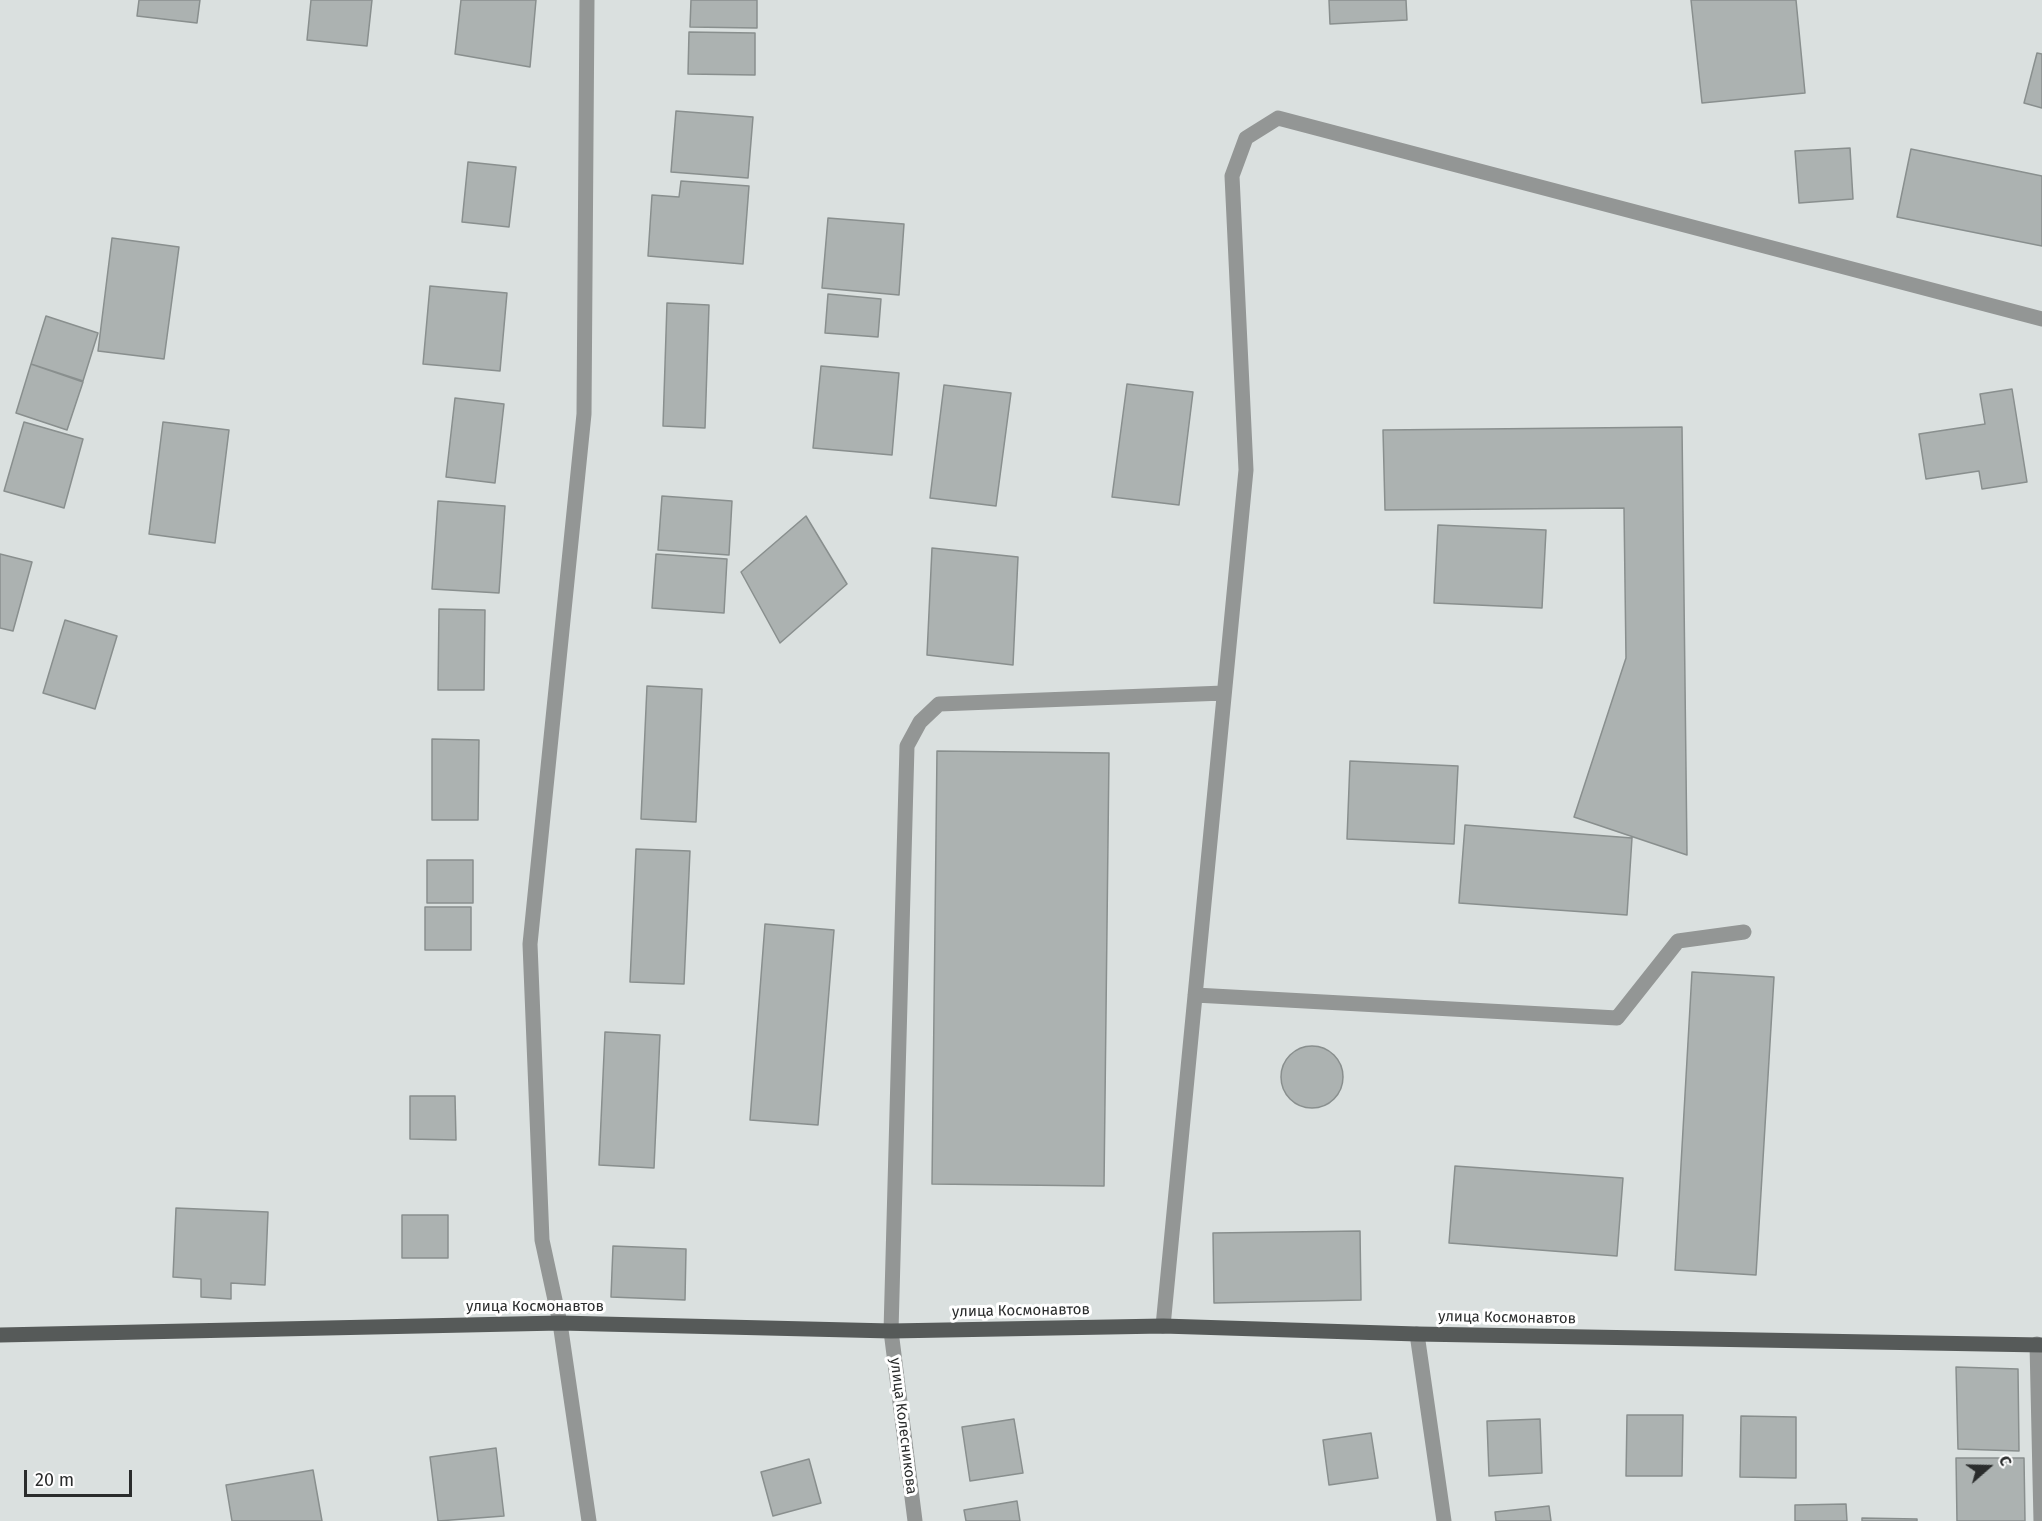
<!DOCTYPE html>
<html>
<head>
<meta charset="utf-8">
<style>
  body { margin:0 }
  #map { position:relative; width:2042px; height:1521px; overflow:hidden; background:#dae0df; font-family:"Fira Sans",sans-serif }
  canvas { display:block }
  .north { position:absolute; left:1958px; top:1437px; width:60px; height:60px; -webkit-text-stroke:4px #fff; paint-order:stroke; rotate:70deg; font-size:16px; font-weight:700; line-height:24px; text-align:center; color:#2a2c2c }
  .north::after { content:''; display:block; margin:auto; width:21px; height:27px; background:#2a2c2c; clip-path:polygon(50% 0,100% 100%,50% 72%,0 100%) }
  .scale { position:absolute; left:24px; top:1470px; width:108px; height:27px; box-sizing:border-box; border:3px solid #2a2c2c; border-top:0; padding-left:8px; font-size:18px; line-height:21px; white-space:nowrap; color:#2a2c2c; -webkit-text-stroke:4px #fff; paint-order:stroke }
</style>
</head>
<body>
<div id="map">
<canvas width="2042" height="1521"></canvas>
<div class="north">С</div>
<div class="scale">20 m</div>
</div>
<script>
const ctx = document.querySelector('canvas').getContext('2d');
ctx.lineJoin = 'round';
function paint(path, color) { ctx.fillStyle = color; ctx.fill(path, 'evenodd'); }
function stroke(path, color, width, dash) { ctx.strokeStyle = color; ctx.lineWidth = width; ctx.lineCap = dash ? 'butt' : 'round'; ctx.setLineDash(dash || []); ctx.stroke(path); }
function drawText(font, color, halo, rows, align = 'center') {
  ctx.font = font + ' "Fira Sans",sans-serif'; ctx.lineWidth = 6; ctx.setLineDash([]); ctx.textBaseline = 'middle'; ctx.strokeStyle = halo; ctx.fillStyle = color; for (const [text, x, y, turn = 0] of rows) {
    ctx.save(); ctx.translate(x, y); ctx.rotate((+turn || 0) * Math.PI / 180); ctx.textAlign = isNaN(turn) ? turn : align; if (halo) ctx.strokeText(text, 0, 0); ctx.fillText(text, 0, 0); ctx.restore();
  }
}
const building = new Path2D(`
  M139,0H200L197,23L137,16Z
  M311,0H372L367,46L307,40Z
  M461,0H536L530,67L455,54Z
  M691,0H757V28L690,27Z
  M1329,0H1406L1407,20L1330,24Z
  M1691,0H1796L1805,93L1702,103Z
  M689,32L755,33V75L688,74Z
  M2037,53L2042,54V108L2024,103Z
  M676,111L753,117L748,178L671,172Z
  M1850,148L1853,199L1799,203L1795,151Z
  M1911,149L2042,176V246L1897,217Z
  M468,162L516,167L509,227L462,222Z
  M681,181L749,186L743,264L648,256L652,195L679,197Z
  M828,218L904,224L899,295L822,288Z
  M112,238L179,247L164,359L98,351Z
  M430,286L507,293L500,371L423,364Z
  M828,294L881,299L878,337L825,333Z
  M667,303L709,305L705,428L663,426Z
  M46,316L98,333L83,381L31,364Z
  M31,364L83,382L67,430L16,413Z
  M821,366L899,373L892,455L813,448Z
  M1127,384L1193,392L1179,505L1112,497Z
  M944,385L1011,393L996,506L930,498Z
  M2012,389L2027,482L1982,489L1979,471L1926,479L1919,434L1985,424L1980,394Z
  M455,398L504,404L495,483L446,477Z
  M24,422L83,439L64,508L4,491Z
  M163,422L229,430L215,543L149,534Z
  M1682,427L1687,855L1574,817L1626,658L1624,508L1385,510L1383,430Z
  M662,496L732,501L729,555L658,550Z
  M438,501L505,506L499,593L432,589Z
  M806,516L847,584L780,643L741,572Z
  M1438,525L1546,530L1542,608L1434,603Z
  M932,548L1018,557L1013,665L927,655Z
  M0,554L32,562L13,631L0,628Z
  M656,554L727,559L724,613L652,608Z
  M439,609L485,610L484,690H438Z
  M65,620L117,636L95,709L43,693Z
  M647,686L702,689L696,822L641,819Z
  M432,739L479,740L478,820H432Z
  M937,751L1109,753L1104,1186L932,1184Z
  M1350,761L1458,766L1454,844L1347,839Z
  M1465,825L1632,838L1627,915L1459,903Z
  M636,849L690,851L684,984L630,982Z
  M427,860H473V903H427Z
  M425,907H471V950H425Z
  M765,924L834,930L818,1125L750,1120Z
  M1692,972L1774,977L1756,1275L1675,1270Z
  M605,1032L660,1035L654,1168L599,1165Z
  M1281 1077a31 31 0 1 1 62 0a31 31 0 1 1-62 0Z
  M410,1096H455L456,1140L410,1139Z
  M1455,1166L1623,1178L1617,1256L1449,1243Z
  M176,1208L268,1212L265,1285L231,1283V1299L201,1297V1279L173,1277Z
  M402,1215H448V1258H402Z
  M1360,1231L1361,1300L1214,1303L1213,1233Z
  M613,1246L686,1249L685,1300L611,1297Z
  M1956,1367L2018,1369L2019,1451L1958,1449Z
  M1627,1415H1683L1682,1476H1626Z
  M1741,1416L1796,1417V1478L1740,1477Z
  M1014,1419L1023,1473L970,1481L962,1427Z
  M1540,1419L1542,1473L1489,1476L1487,1421Z
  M1371,1433L1378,1478L1329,1485L1323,1440Z
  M496,1448L504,1516L438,1521L430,1457Z
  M1956,1458H2024L2025,1521H1957Z
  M809,1459L821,1503L773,1516L761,1472Z
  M313,1470L322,1521H232L226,1485Z
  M1017,1501L1020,1521H966L964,1510Z
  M1846,1504L1847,1521H1795V1505Z
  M1549,1506L1551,1521H1496L1495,1512Z
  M1862,1518L1917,1519V1521H1862Z`);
const minor = new Path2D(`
  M587,0L584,414L530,944L542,1240L560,1323L589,1521
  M1195,995L1617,1018L1678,941L1744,932
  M1163,1326L1246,470L1232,176L1246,138L1278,118L2042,319
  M1417,1334L1444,1521
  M2037,1344L2041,1521
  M915,1521L891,1331L907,746L920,722L939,704L1224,693`);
const major = new Path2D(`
  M0,1335L560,1323L891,1331L1163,1326L1417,1334L2042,1345`);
const streetNames = [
  ["улица Космонавтов",535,1307],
  ["улица Космонавтов",1021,1311,-1],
  ["улица Космонавтов",1507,1318,1],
  ["улица Колесникова",903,1426,83]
];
paint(building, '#acb2b1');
stroke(building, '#898f8e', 1.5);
stroke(minor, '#939695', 15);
stroke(major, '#565a59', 15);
drawText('15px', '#2a2c2c', '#fff', streetNames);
</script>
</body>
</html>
